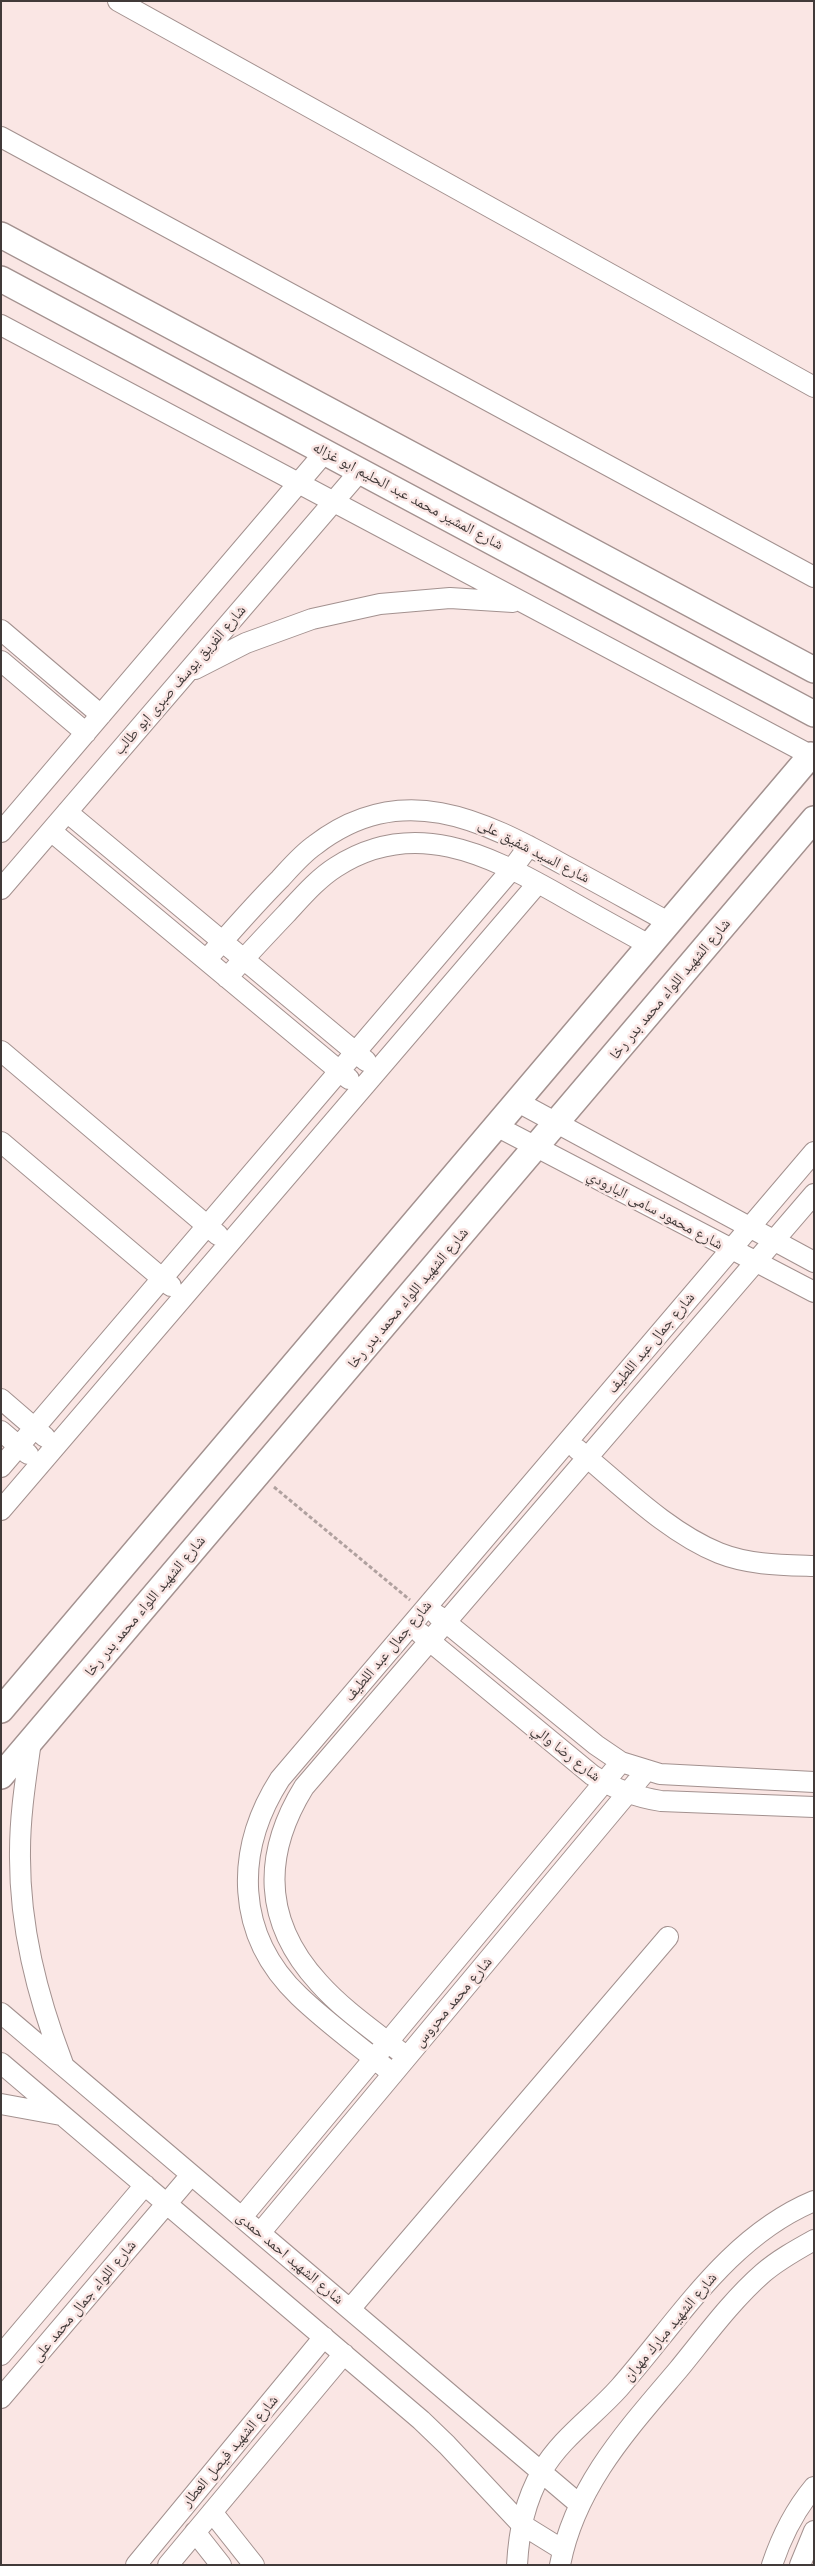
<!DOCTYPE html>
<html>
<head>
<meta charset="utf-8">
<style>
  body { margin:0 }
  #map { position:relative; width:815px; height:2566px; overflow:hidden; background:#fae6e4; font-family:Inter,sans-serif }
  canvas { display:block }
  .frame { position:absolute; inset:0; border:2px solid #413a39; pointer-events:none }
</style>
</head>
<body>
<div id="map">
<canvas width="815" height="2566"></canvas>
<div class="frame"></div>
</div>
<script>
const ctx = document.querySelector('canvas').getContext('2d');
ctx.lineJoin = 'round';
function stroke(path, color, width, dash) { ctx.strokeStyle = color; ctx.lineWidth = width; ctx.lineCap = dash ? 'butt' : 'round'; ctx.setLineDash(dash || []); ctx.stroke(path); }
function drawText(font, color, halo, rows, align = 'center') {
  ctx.font = font + ' Inter,"Noto Naskh Arabic",sans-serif'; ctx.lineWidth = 5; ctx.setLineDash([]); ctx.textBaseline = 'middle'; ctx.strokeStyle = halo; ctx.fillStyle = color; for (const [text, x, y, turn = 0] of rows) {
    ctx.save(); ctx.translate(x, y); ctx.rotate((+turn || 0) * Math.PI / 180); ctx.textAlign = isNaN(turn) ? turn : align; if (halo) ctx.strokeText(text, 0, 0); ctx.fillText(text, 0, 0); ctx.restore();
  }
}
const path = new Path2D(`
  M274,1487L410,1600`);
const minor = new Path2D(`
  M118,1L814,387
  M1,137L814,577
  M1,325L814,757
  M1,630L101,715
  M1,661L86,733
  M195,669L246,643L312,619L380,604L450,598L513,602
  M67,812L366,1061
  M51,831L349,1079
  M1,832L325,452
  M1,889L360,471
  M206,960C230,933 254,905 280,879C291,867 302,854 315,845C401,779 481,819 564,865C600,884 635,904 670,923
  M227,978C246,956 266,935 286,914C301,898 317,879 336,867C413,817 487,854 558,894C589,912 620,929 651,946
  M1,1051L218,1235
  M518,1102L814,1262
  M498,1127L814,1292
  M1,1142L171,1286
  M1,1399L45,1437
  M1,1431L28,1454
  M577,1449C620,1484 667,1532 719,1553C749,1565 782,1565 814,1566
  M1,1467L512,869L529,846
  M1,1510L538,883
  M437,1615L596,1745L621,1762L660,1774L814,1782
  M420,1633L592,1775C614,1789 635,1797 661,1801L814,1807
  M31,1741C26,1778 20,1814 20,1851C19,1926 37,1995 63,2064
  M1,2013L579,2504
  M407,2057C377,2033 344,2011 319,1983C263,1922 262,1855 304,1787L814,1194
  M1,2063L421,2420L447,2445L521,2524L563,2550
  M393,2074C362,2048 328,2024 299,1996C235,1935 234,1851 280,1779L814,1152
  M1,2104L61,2115
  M242,2217L621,1762
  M260,2233L646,1771
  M350,2309L668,1937
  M1,2355L145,2185
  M1,2398L191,2175
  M212,2512L254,2565
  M195,2532L221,2565
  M136,2565L324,2337
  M168,2565L344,2354
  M517,2565C519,2530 525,2501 542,2471C561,2438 594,2416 619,2388C679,2320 728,2237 814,2201
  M560,2565C575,2486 628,2429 678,2370C705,2337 731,2301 763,2273C778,2260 796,2250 814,2240
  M772,2565C782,2535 794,2511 814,2487
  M800,2565L814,2531`);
const tertiary = new Path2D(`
  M1,235L814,670
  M1,279L814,714
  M1,1710L811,755
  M1,1776L814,819`);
const streetNames = [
  ["شارع المشير محمد عبد الحليم ابو غزاله",408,496,28],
  ["شارع الفريق يوسف صبرى ابو طالب",180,680,-49],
  ["شارع السيد شفيق على",534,851,27],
  ["شارع الشهيد اللواء محمد بدر رخا",670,989,-50],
  ["شارع محمود سامى البارودي",655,1210,28],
  ["شارع الشهيد اللواء محمد بدر رخا",408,1298,-50],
  ["شارع جمال عبد اللطيف",651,1343,-50],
  ["شارع الشهيد اللواء محمد بدر رخا",145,1606,-50],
  ["شارع جمال عبد اللطيف",388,1651,-50],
  ["شارع رضا والي",566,1753,38],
  ["شارع محمد محروس",453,2002,-50],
  ["شارع الشهيد احمد حمدى",290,2258,40],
  ["شارع اللواء جمال محمد على",84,2301,-50],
  ["شارع الشهيد مبارك مهران",670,2327,-50],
  ["شارع الشهيد فيصل العطار",230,2451,-50]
];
stroke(minor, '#a3918f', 22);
stroke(tertiary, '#a3918f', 28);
stroke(path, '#b0a19f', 3, [4, 2.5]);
stroke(minor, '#fff', 20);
stroke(tertiary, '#fff', 25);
drawText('15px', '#413a39', '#fae6e4', streetNames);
</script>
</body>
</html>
